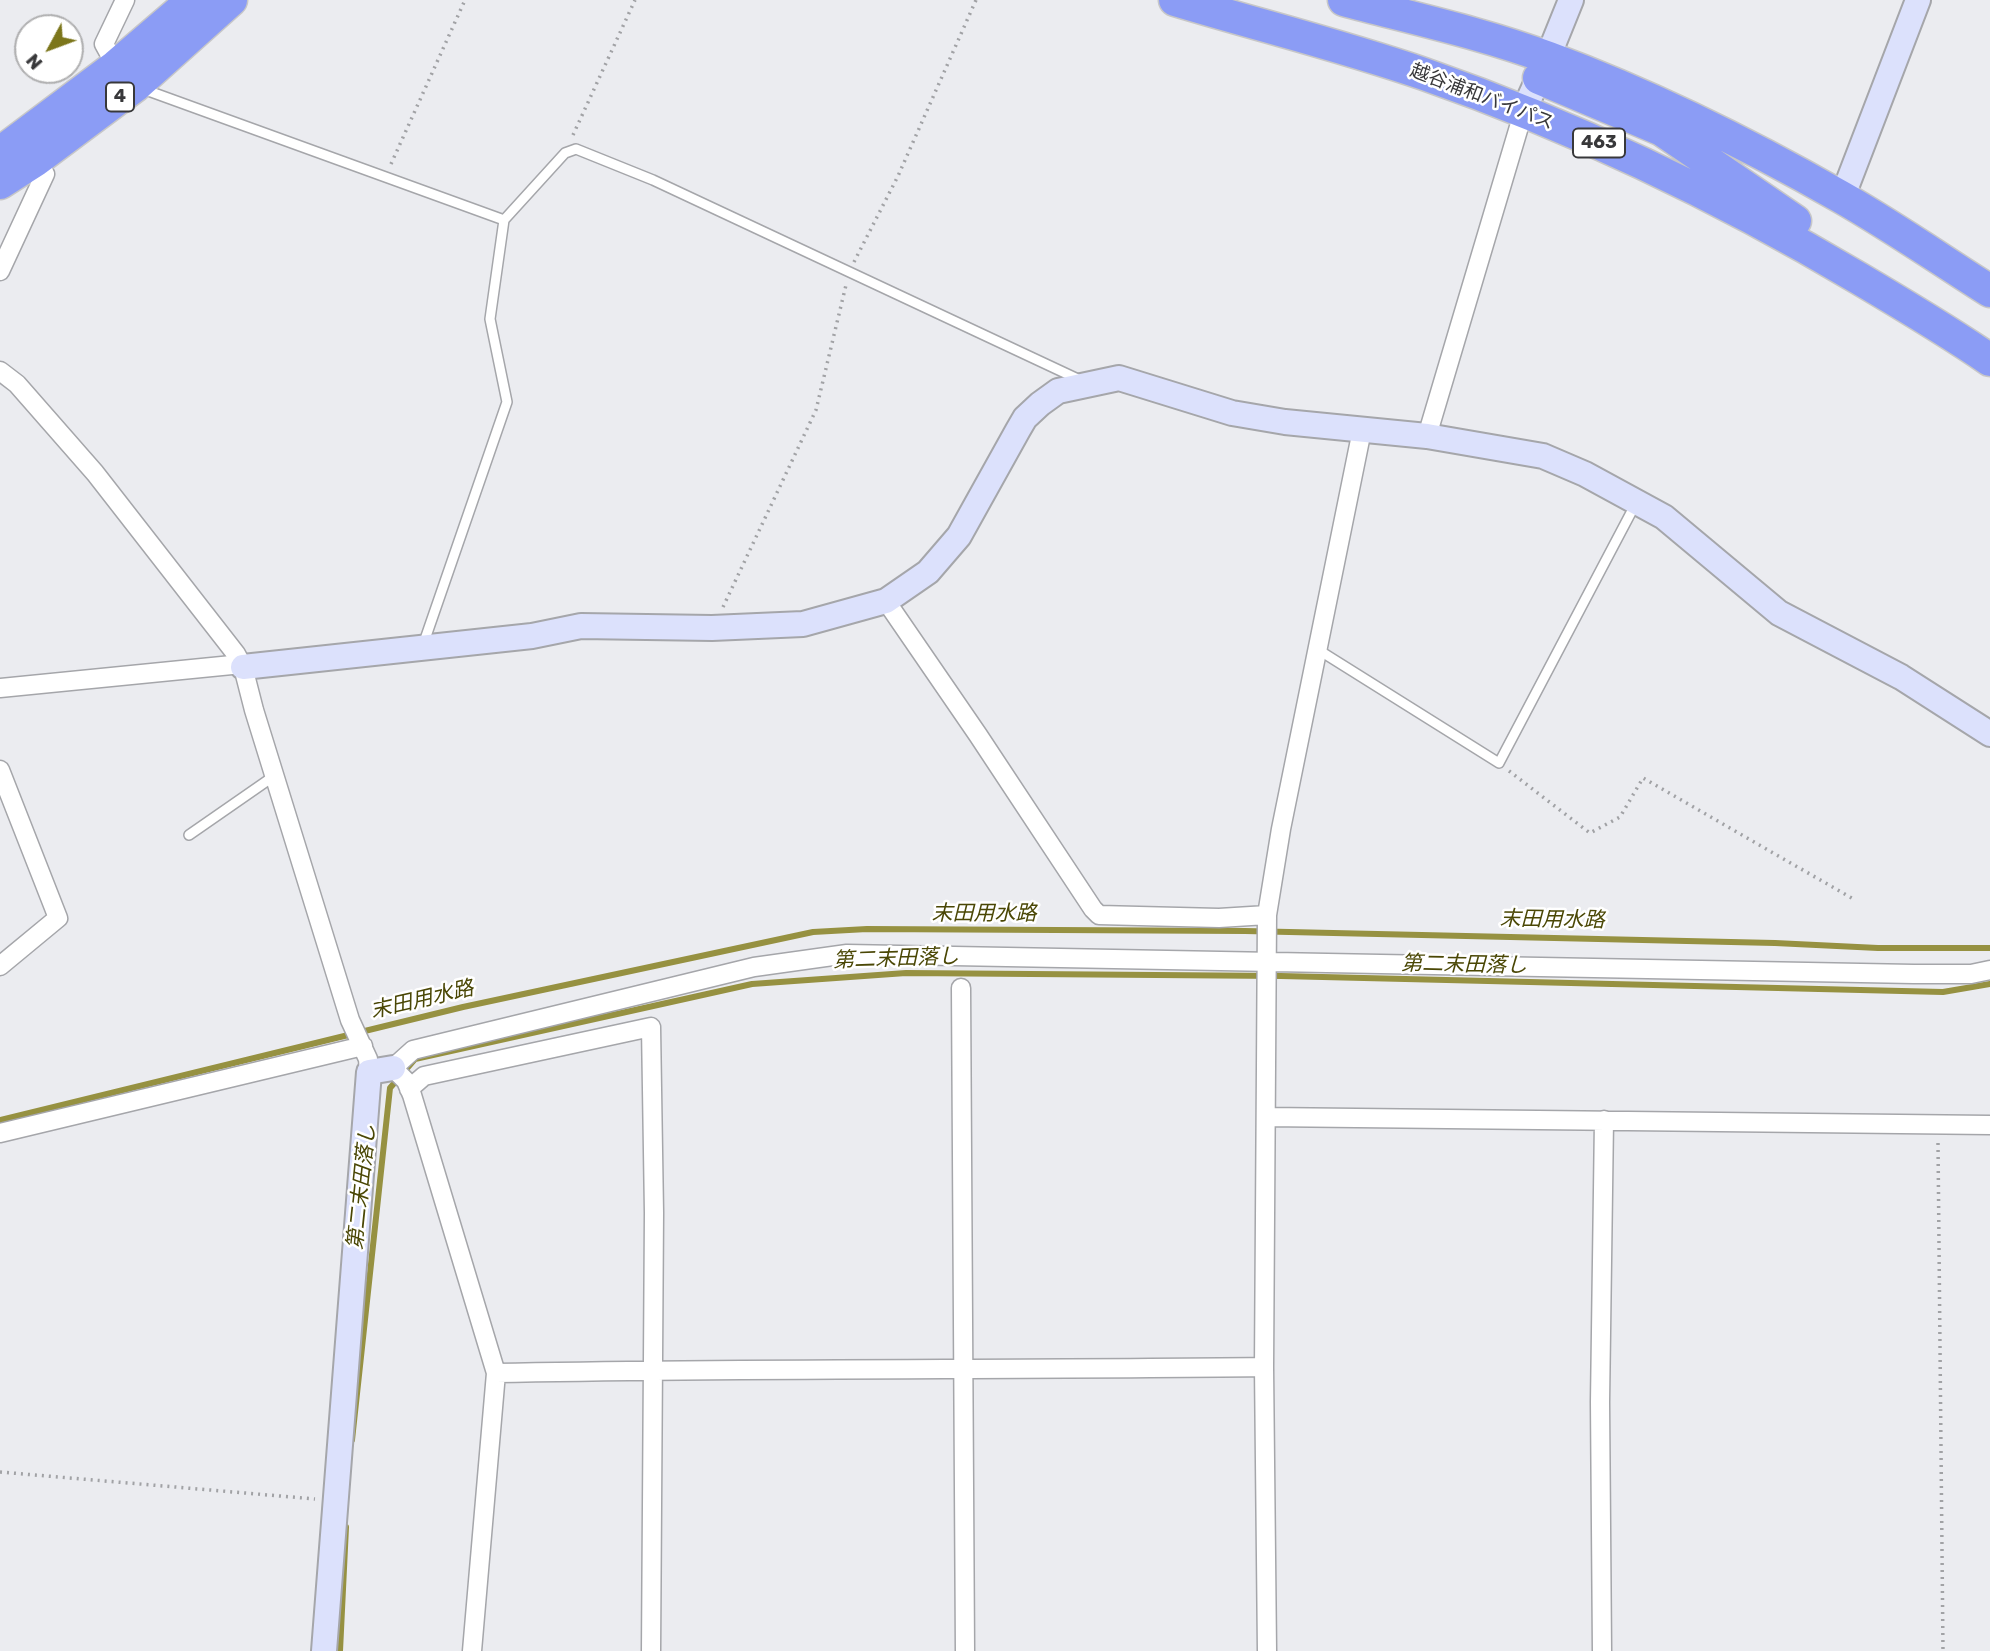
<!DOCTYPE html>
<html>
<head>
<meta charset="utf-8">
<style>
  body { margin:0 }
  #map { position:relative; width:1990px; height:1651px; overflow:hidden; background:#ebecf0; font-family:Rubik,sans-serif }
  canvas { display:block }
  .north { position:absolute; left:14px; top:14px; width:70px; height:70px; box-sizing:border-box; background:#fff; border:2px solid #afafb0; border-radius:50%; rotate:229deg; font-size:19px; font-weight:700; line-height:28px; text-align:center; color:#38383a }
  .north::after { content:''; display:block; margin:auto; width:24px; height:32px; background:#7c761b; clip-path:polygon(50% 0,100% 100%,50% 72%,0 100%) }
</style>
</head>
<body>
<div id="map">
<canvas width="1990" height="1651"></canvas>
<div class="north">N</div>
</div>
<script>
const ctx = document.querySelector('canvas').getContext('2d');
ctx.lineJoin = 'round';
function stroke(path, color, width, dash) { ctx.strokeStyle = color; ctx.lineWidth = width; ctx.lineCap = dash ? 'butt' : 'round'; ctx.setLineDash(dash || []); ctx.stroke(path); }
function drawText(font, color, halo, rows, align = 'center') {
  ctx.font = font + ' Rubik,"Noto Sans JP",sans-serif'; ctx.lineWidth = 5; ctx.setLineDash([]); ctx.textBaseline = 'middle'; ctx.strokeStyle = halo; ctx.fillStyle = color; for (const [text, x, y, turn = 0] of rows) {
    ctx.save(); ctx.translate(x, y); ctx.rotate((+turn || 0) * Math.PI / 180); ctx.textAlign = isNaN(turn) ? turn : align; if (halo) ctx.strokeText(text, 0, 0); ctx.fillText(text, 0, 0); ctx.restore();
  }
}
const stream = new Path2D(`
  M0,1120L463,1007L813,932L867,929L1245,931L1775,943L1878,948H1990
  M352,1440L390,1088L415,1059L752,984L906,973L1281,976L1943,992L1990,984
  M340,1651L346,1527`);
const path = new Path2D(`
  M573,135L635,0
  M391,164L465,0
  M854,262L898,176L976,0
  M723,607L816,410L846,285
  M1509,771L1590,833L1620,817L1643,778L1855,900
  M1938,1143L1943,1651
  M0,1472L315,1499`);
const lane = new Path2D(`
  M143,89L504,220
  M423,645L507,402L490,319L504,220L565,153L576,149L653,180L1080,380
  M1317,649L1499,763L1635,505
  M189,835L274,776`);
const street = new Path2D(`
  M116,66L104,44L125,0
  M0,271L45,174L36,160
  M0,371L17,384L95,473L236,654L243,667L254,710L350,1020L368,1059L369,1072
  M1427,436L1524,110
  M886,601L978,735L1093,909L1099,915L1219,918L1267,915
  M0,688L242,664
  M0,770L58,918L0,966
  M961,988L965,1651
  M409,1089L424,1076L651,1027L654,1213L651,1651
  M1266,1117L1990,1125
  M0,1133L363,1046
  M496,1373C752,1368 1008,1370 1264,1367
  M472,1651L496,1373L412,1095L406,1081L393,1068L413,1050L754,967L847,954L1914,974H1971L1990,970
  M1267,1651L1264,1367L1267,915L1281,829L1362,430
  M1602,1651L1600,1402L1604,1120`);
const secondary = new Path2D(`
  M1524,110L1548,57L1571,0
  M1842,198L1918,0
  M243,667L532,636L581,626L712,628L803,624L886,601L928,572L959,536L1018,430L1025,418L1040,404L1058,391L1119,378L1232,413L1285,422L1427,436L1543,456L1585,474L1664,517L1779,613L1901,677L1990,734
  M324,1651L369,1072L393,1068`);
const highway = new Path2D(`
  M1175,0C1258,25 1343,46 1424,74C1576,127 1722,197 1860,279C1904,305 1948,331 1990,360
  M1344,0C1412,18 1482,33 1549,58C1649,95 1748,144 1841,197C1892,226 1941,260 1990,291
  M1539,78L1662,130L1795,221
  M0,153L116,66L193,0
  M0,183L36,160L135,86L231,0`);
const shields = [
  [120,97,28],
  [1599,143,52]
];
const shieldNames = [
  ["4",120,97],
  ["463",1599,143]
];
const streetNames = [
  ["越谷浦和バイパス",1482,97,21]
];
const waterNames = [
  ["末田用水路",984,914],
  ["末田用水路",1552,920,1],
  ["第二末田落し",896,959,-2],
  ["第二末田落し",1464,965,1],
  ["末田用水路",422,1000,-13],
  ["第二末田落し",362,1187,-84]
];
stroke(stream, '#969141', 6);
stroke(lane, '#a5a6aa', 12);
stroke(street, '#a5a6aa', 21);
stroke(secondary, '#a5a6aa', 28);
stroke(highway, '#c7c7c8', 35);
stroke(path, '#a1a2a5', 3.5, [2, 5]);
stroke(lane, '#fff', 9);
stroke(street, '#fff', 18);
stroke(secondary, '#dce1fc', 24);
stroke(highway, '#8b9cf5', 32);
for (const [x, y, w] of shields) { const box = new Path2D(); box.roundRect(x - w / 2, y - 14.5, w, 29, 5); ctx.fillStyle = '#fff'; ctx.fill(box); stroke(box, '#38383a', 2); }
drawText('bold 18px', '#38383a', null, shieldNames);
drawText('19px', '#38383a', '#fff', streetNames);
drawText('italic 21px', '#4a4705', '#fff', waterNames);
</script>
</body>
</html>
